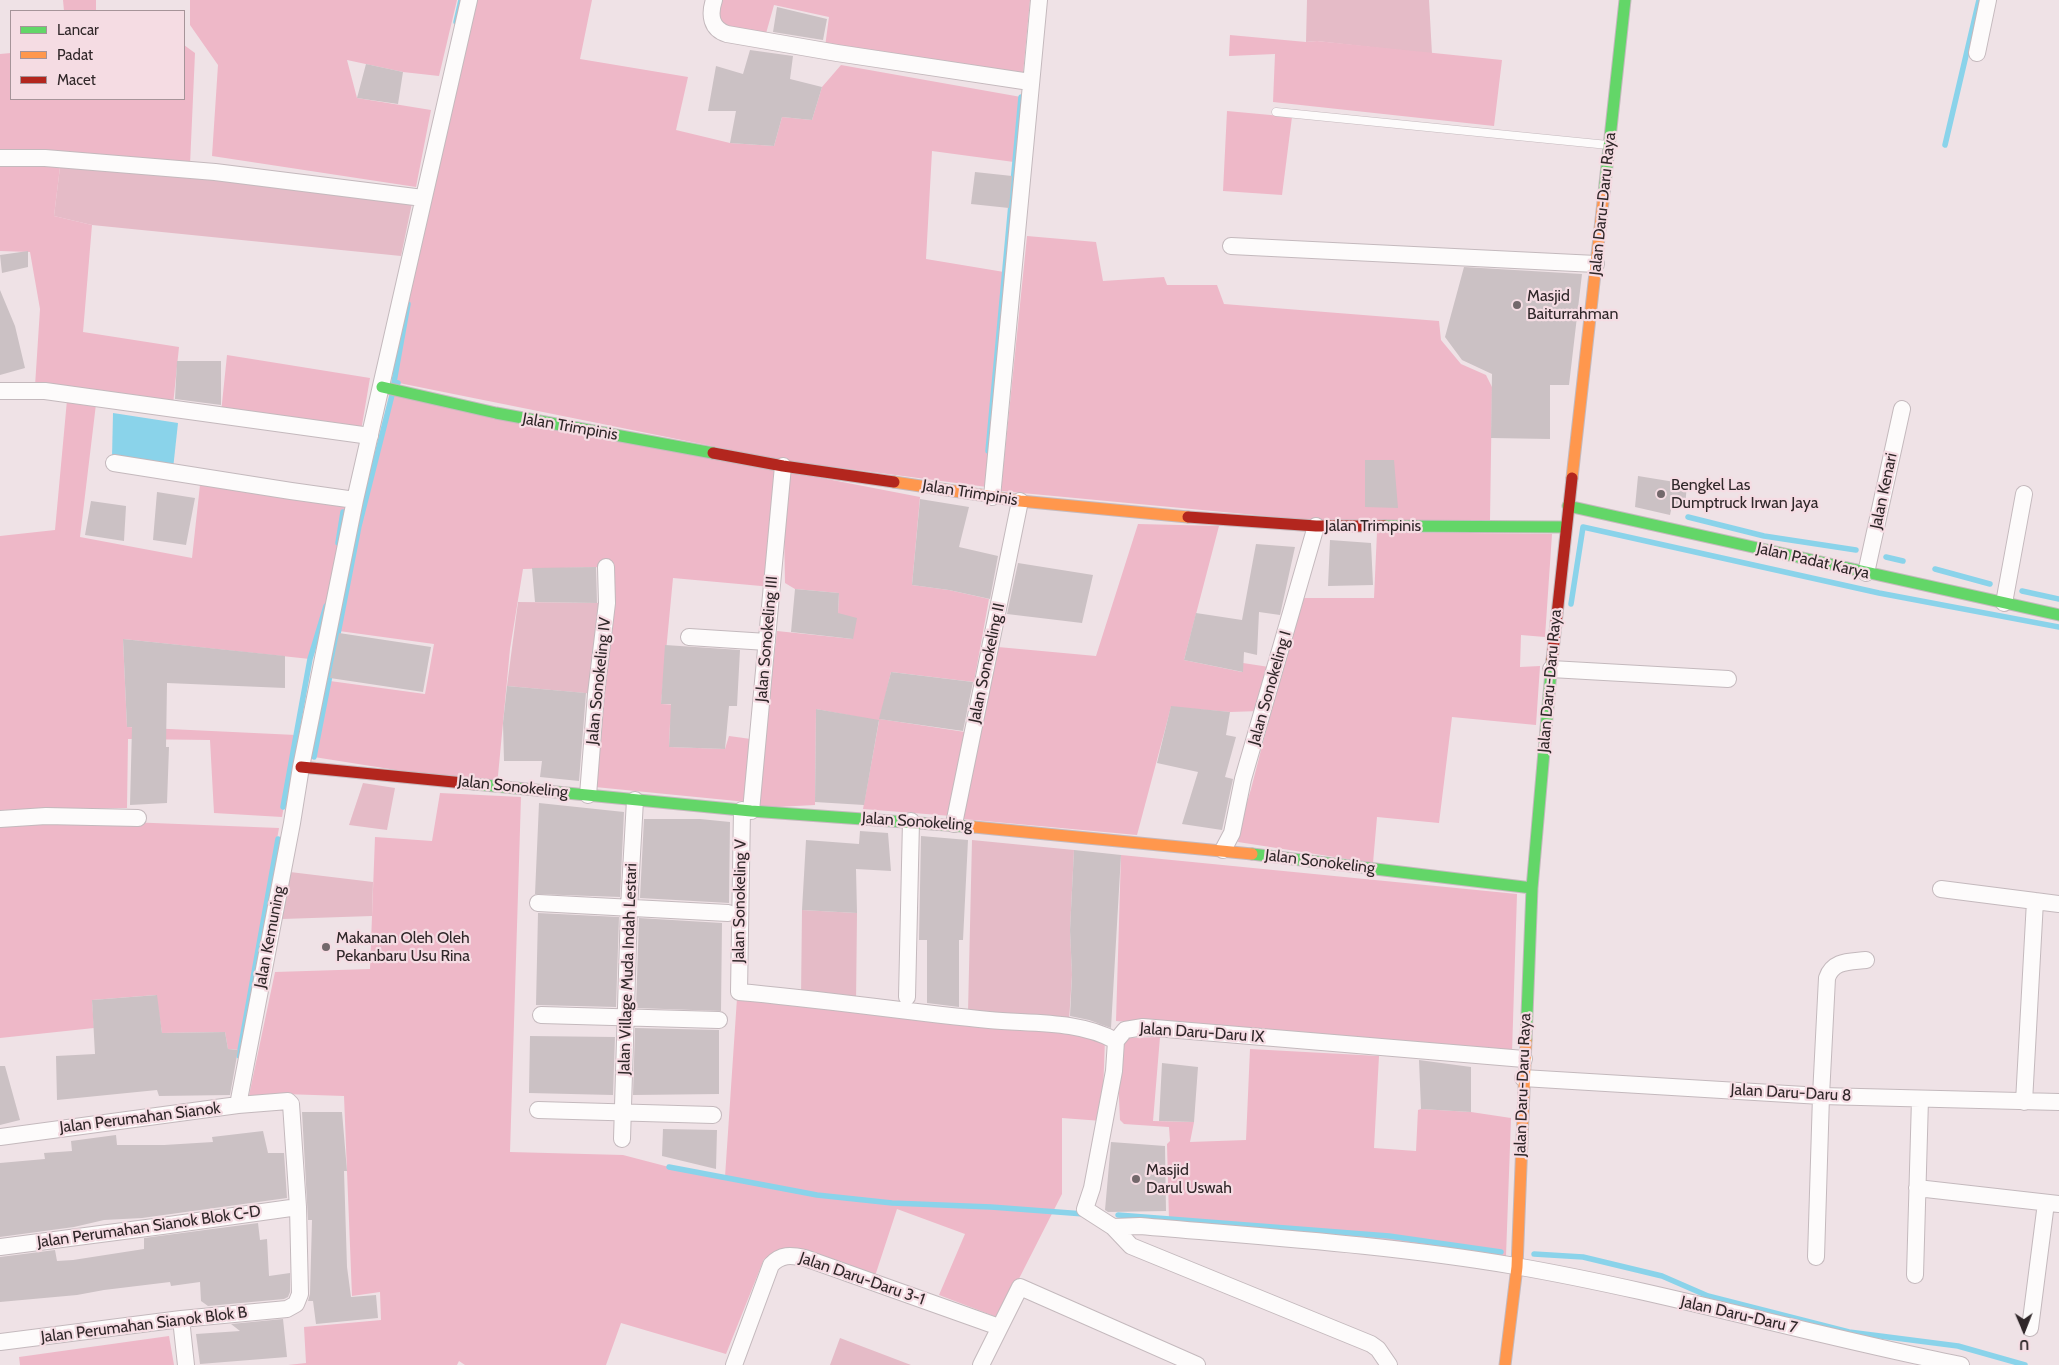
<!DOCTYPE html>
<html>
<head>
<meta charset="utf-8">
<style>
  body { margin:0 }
  #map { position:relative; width:2059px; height:1365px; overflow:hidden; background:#efe2e6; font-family:Cabin,sans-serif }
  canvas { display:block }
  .legend { position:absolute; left:10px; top:10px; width:175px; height:90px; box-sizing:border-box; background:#f5dce3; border:1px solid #a69499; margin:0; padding:6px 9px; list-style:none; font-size:15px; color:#302729 }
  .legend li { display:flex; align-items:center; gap:10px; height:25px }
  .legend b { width:25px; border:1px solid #a69499 }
  .north { position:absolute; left:1999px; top:1305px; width:50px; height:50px; -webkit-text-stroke:4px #f5dce3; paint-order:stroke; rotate:179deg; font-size:14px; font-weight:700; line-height:20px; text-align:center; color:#302729 }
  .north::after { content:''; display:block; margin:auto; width:18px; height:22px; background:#302729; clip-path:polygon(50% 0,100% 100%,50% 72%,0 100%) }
</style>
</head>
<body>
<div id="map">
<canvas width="2059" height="1365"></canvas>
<ul class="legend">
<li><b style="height:6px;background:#63d668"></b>Lancar</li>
<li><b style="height:6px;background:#ff974d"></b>Padat</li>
<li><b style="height:6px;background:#b3261e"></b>Macet</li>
</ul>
<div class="north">U</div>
</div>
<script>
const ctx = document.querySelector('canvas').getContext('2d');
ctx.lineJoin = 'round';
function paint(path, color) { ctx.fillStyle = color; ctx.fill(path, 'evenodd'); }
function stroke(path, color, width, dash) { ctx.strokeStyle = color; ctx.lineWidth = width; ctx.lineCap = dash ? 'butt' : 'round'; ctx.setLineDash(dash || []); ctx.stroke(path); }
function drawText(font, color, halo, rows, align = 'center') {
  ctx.font = font + ' Cabin,sans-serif'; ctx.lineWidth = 4.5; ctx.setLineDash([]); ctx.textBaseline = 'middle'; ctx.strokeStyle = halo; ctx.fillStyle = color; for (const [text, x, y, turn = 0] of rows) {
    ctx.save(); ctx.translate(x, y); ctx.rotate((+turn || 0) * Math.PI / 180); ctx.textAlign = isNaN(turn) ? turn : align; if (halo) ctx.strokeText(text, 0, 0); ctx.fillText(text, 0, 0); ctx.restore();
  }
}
const green = new Path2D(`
  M1307,0H1429L1432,54L1317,41L1306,42Z
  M60,167L231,181L412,203L401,256L92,225L54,216Z
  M518,602L607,603L596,694L507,686Z
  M363,783L395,788L387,830L349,825Z
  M972,840L1074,850L1070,930L1072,975L1069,1021L968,1012Z
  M290,872L373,882L372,916L282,919Z
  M802,910L857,913L856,1004L801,998Z
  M840,1338L911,1365H830Z`);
const forest = new Path2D(`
  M63,0H96V11H64Z
  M190,0H457L439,76L403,72L347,60L357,98L431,110L416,187L212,156L218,65L190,25Z
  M474,0H592L580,59L688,77L676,130L730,143L774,146L782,117L812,120L822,87L841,65L1021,97L1014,162L932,151L926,259L1004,272L987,487L781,460L394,382L422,223Z
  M721,0H1030L1023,74L825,47L829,17L774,5L765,37L726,29L717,20Z
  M1230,35L1306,42L1317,41L1502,60L1494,126L1273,102L1275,54L1229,56Z
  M184,45L195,53L190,165L0,151V54L11,53V99H184Z
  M1227,111L1292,117L1282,195L1223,191Z
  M0,165L60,167L54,216L92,225L83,332L179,347L173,405L35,386L40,309L30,252L0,251Z
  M1027,236L1096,242L1103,281L1164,277L1167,285H1217L1224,304L1439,321L1441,340L1461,364L1486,375L1492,387L1490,520L1319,521L1001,491Z
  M227,355L370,378L361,431L221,413Z
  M392,395L920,497L912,585L949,590L989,599L974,682L891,672L880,719L965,732L951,816L863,809L879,721L816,709L815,805L757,808L777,631L853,639L838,613L839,593L795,589L785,583L783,473L772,587L673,578L661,704L680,705L670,724L669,747L725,749L729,736L751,739L747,802L595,787L606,567L523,569L510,649L497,786L314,757L330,681L425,694L434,644L339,631L359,526Z
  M67,400L96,404L80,537L192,558L200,485L345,506L330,594L310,659L123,639L127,727L296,735L282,817L214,813L210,740L128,739L127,808L0,810V536L55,530Z
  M1138,524L1219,526L1184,660L1242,672L1243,663L1269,667L1260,711L1230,712L1171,707L1137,835L963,819L998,647L1096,656Z
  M1377,532L1552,534L1545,637L1521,635L1520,667L1540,666L1536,725L1452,717L1439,823L1377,817L1373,863L1238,842L1241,822L1251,789L1300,598H1374Z
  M440,793L521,797L510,1152L623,1155L669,1167L725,1177L737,998L1051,1030L1105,1039L1102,1121L1062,1118V1194L999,1318L939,1295L965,1234L897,1209L875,1276L797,1250L764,1259L726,1354L621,1323L606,1365H465L459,1361L457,1365H288L306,1363L304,1327L381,1320L380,1292L352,1296L344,1096L284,1094L247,1105L275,972L370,969L375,837L432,841Z
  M103,821L279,828L240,1050L228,1049L225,1032L162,1033L156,995L92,1000L94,1028L0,1038V824Z
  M1121,855L1517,894L1512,1053L1116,1021Z
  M1160,1037L1153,1121L1194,1122L1190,1142L1246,1140L1250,1049L1379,1056L1374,1148L1416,1151L1418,1110L1421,1109L1471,1112L1511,1118L1506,1256L1169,1220L1167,1144L1170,1141L1169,1127L1124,1124L1120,1120L1118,1077L1124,1038Z
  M169,1336L174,1365H20L19,1357Z`);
const water = new Path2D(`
  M113,413L178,423L173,469L112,458Z`);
const stream = new Path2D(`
  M456,22L461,0
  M1945,145L1979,0
  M398,383L394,382L408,304
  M988,451L1021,97
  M1688,517L1764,536L1856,550
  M338,543L343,512
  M1886,557L1903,561
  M1935,569L1990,584
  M2022,591L2059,599
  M1571,604L1583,527L1879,593L2059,627
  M314,757L359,526L392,395
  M283,807L310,659L326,606
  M239,1056L278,839
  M669,1167L817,1195L892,1203L991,1207L1084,1214
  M1118,1215L1389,1236L1501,1252
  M1534,1254L1583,1257L1662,1276L1708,1296L1849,1332L1958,1346L2025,1365`);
const building = new Path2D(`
  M777,7L827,19L823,40L773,32Z
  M750,50L793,56L790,79L822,87L812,120L782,117L774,146L730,143L736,111H708L716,66L743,74Z
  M366,64L403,72L398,104L357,98Z
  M975,172L1012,176L1009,208L971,204Z
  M28,251V267L2,273L0,255Z
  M1464,267L1582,274L1569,385H1550V439L1491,438L1492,374L1462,360L1445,337Z
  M0,290L15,326L25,368L0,375Z
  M177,361H221V405L175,399Z
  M1365,460H1394L1398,508L1365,507Z
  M1638,476L1687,484L1685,507L1672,505L1670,515L1635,507Z
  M157,492L195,498L186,545L153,540Z
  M920,499L969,507L959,547L998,556L990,599L949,590L912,585Z
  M91,501L126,506L124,541L85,535Z
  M1330,540L1371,543L1373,585L1328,586Z
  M1256,544L1295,547L1280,615L1259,612L1257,655L1244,652L1243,672L1184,660L1196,613L1242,620Z
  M1018,563L1093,575L1082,623L1007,614Z
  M596,567L597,603L535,602L532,568Z
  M795,589L839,593L838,613L857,618L853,639L791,632Z
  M339,633L431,647L423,692L330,678Z
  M123,639L285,656V688L167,683L166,747H169L167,803L130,805L132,727H127Z
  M665,645L740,650L737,706H729L725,749L669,747L671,704H661Z
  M891,672L973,682L963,731L879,719Z
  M507,686L586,693L579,781L540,777L542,761H504L503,723Z
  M1171,706L1230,712L1226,735L1236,737L1225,777L1233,779L1222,830L1182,824L1198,772L1157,763Z
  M816,709L879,720L864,805L815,802Z
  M539,803L624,812L620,897L535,894Z
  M644,819H700L730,822L729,903L640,898Z
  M860,831L888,833L891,871L856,869L857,913L802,910L806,840L859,844Z
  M921,836L968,840L963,940H959V1007L927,1003V940H919Z
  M1074,850L1121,855L1111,1028L1089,1020L1070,1016L1072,975L1070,930Z
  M538,913L619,917L616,1007L536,1005Z
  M639,918L722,923L721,1011L636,1008Z
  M157,995L162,1033L225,1032L228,1049L238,1050L230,1095L159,1096L157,1090L57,1100L56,1056L95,1054L92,1000Z
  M635,1028L719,1030V1094L633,1095Z
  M530,1036L615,1037L613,1095L529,1093Z
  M1419,1060L1471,1067V1112L1421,1109Z
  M1162,1063L1198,1067L1194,1122L1159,1121Z
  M0,1066H5L20,1120L0,1125Z
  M302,1112H342L347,1171H344L347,1267L351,1297L376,1295L378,1318L316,1324L313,1301H308L310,1294L312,1220H308Z
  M663,1129L717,1130L716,1169L662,1156Z
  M263,1131L268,1153H284L287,1198L142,1218L104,1220L74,1227L0,1237V1163L45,1159L44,1153L72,1151L71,1141L116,1135L117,1145H164L213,1142L212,1137Z
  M1111,1142L1165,1146L1166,1211L1108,1212L1105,1210Z
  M258,1223L260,1240L267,1239L269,1276L290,1273V1292L288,1297L284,1299L208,1306L201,1301L200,1282L171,1286L170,1282L104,1290L77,1295L0,1302V1257L55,1250L57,1261L73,1260L144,1249V1238Z
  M283,1319L287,1357L200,1364L196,1334L240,1331L231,1324Z`);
const lane = new Path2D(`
  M1276,112L1608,145`);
const street = new Path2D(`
  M714,0C709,15 711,29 727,34L837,53L1030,82
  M1977,53L1988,0
  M0,158H45L215,172L423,198
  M1231,246L1596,264
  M0,391H45L370,436
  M114,463L291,491L355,500
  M992,497L1039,0
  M1866,573L1902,409
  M2004,603L2024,494
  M689,637L767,642
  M1551,669L1728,679
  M588,795L596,694L607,603L606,567
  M742,810L739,992C822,999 906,1012 989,1020C1030,1024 1079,1020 1116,1041
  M751,811L783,466
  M0,819L46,816L138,818
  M954,824L1020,501
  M1223,850L1232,833L1243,779L1316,526
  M1941,889L2035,901
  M538,903L728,913
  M907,997L911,821
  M541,1015L719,1020
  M1116,1041L1114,1071L1092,1188L1085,1209L1113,1227L1131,1246L1371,1344L1378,1349L1389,1365
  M1116,1041L1125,1030L1143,1027L1524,1059
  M1523,1078L1821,1096L2059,1102
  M2024,1102L2035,901L2059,904
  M238,1105L292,823L301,767L355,500L469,0
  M538,1110L713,1115
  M0,1137L238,1105L288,1101L291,1104L298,1207L300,1294L296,1304L287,1309L181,1319L0,1342
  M622,1139L629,908L635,800
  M1917,1188L2059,1204
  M1113,1227L1140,1226C1265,1237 1391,1245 1515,1266C1665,1292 1811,1335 1961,1365
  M0,1247L162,1226L298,1207
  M1816,1257L1821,1096L1827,978C1833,960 1850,962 1866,960
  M1915,1275L1920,1099
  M181,1319L186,1365
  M2030,1328L2046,1203
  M734,1365L771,1265C781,1254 791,1255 805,1258L999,1327
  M981,1365L1020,1287L1197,1365`);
const fast = new Path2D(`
  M1604,193L1625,0
  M382,387L496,413L713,453
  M1568,506L2059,615
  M1385,526L1566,527
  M474,784L751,811L974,827
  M1252,854L1532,888
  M1526,1040L1532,888L1552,660`);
const slow = new Path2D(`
  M1572,478L1604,193
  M894,482L1020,501L1188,517
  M974,827L1252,854
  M1505,1365L1517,1267L1526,1040`);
const jam = new Path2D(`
  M713,453L783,466L894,482
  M1188,517L1316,526H1385
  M1552,660L1572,478
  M301,767L474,784`);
const markers = [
  [1517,305,5,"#73686b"],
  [1661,494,5,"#73686b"],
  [326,947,5,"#73686b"],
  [1136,1179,5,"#73686b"]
];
const streetNames = [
  ["Jalan Daru-Daru Raya",1603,204,-84],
  ["Jalan Trimpinis",570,427,10],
  ["Jalan Kenari",1884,491,-78],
  ["Jalan Trimpinis",970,493,9],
  ["Jalan Trimpinis",1373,526],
  ["Jalan Padat Karya",1813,561,13],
  ["Jalan Sonokeling III",767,639,-85],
  ["Jalan Sonokeling II",987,663,-78],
  ["Jalan Sonokeling IV",599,681,-84],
  ["Jalan Daru-Daru Raya",1550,681,-85],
  ["Jalan Sonokeling I",1270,688,-74],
  ["Jalan Sonokeling",513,787,6],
  ["Jalan Sonokeling",917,822,4],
  ["Jalan Sonokeling",1320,862,7],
  ["Jalan Sonokeling V",740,901,-89],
  ["Jalan Kemuning",270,937,-79],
  ["Jalan Village Muda Indah Lestari",628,969,-88],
  ["Jalan Daru-Daru IX",1202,1033,4],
  ["Jalan Daru-Daru Raya",1523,1085,-88],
  ["Jalan Daru-Daru 8",1791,1093,3],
  ["Jalan Perumahan Sianok",140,1118,-7],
  ["Jalan Perumahan Sianok Blok C-D",149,1227,-8],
  ["Jalan Daru-Daru 3-1",862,1279,19],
  ["Jalan Daru-Daru 7",1739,1315,13],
  ["Jalan Perumahan Sianok Blok B",144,1325,-7]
];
const poiNames = [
  ["Masjid",1527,296],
  ["Baiturrahman",1527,314],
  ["Bengkel Las",1671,485],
  ["Dumptruck Irwan Jaya",1671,503],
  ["Makanan Oleh Oleh",336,938],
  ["Pekanbaru Usu Rina",336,956],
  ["Masjid",1146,1170],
  ["Darul Uswah",1146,1188]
];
paint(green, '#e5bbc7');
paint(forest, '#eeb8c8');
paint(water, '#8ad3ea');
stroke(stream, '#8ad3ea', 5.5);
paint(building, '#cbc1c4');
stroke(lane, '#c4b9bd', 9);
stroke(street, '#c4b9bd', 18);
stroke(fast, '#c4b9bd', 13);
stroke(slow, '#c4b9bd', 13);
stroke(jam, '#c4b9bd', 13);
stroke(lane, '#fdfbfb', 8);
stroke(street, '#fdfbfb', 16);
stroke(fast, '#63d668', 11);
stroke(slow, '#ff974d', 11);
stroke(jam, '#b3261e', 11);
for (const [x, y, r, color] of markers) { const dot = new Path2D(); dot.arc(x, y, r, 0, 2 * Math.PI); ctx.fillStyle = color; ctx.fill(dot); stroke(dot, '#f5dce3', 2); }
drawText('16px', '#302729', '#f5dce3', streetNames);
drawText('16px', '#302729', '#f5dce3', poiNames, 'left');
</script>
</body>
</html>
